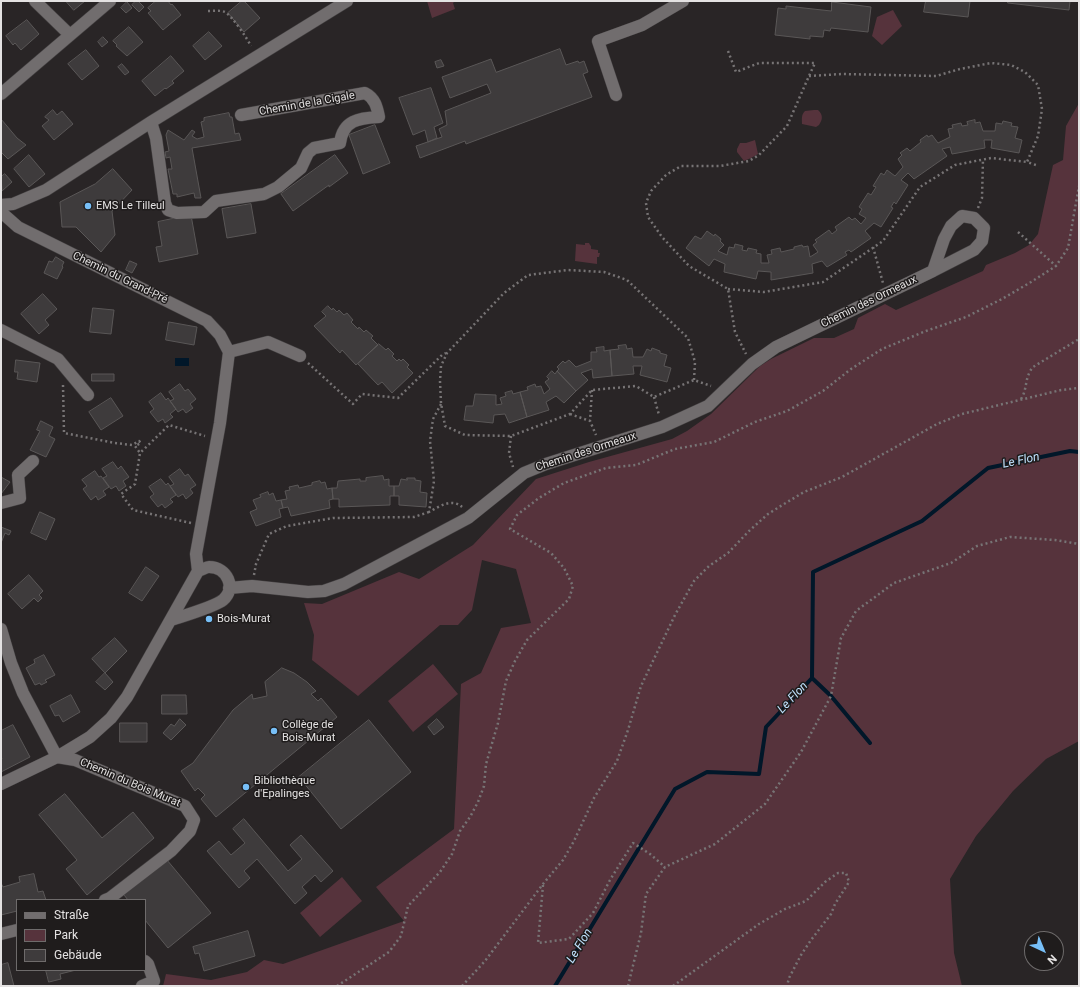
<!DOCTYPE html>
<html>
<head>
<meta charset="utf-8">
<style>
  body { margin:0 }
  #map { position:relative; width:1080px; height:987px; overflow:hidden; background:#292526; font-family:Roboto,sans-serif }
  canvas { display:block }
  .frame { position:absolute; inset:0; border:2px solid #e4e2e2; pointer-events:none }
  .legend { position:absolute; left:16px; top:899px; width:130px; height:72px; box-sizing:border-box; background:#1f1c1c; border:1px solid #6e6b6b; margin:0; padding:5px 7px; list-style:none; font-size:12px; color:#e4e2e2 }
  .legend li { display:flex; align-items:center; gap:8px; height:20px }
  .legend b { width:20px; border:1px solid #6e6b6b }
  .north { position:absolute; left:1024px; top:931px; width:40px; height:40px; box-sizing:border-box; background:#1f1c1c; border:1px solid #6e6b6b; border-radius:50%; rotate:136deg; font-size:11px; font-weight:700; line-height:16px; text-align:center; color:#e4e2e2 }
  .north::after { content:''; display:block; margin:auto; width:14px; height:18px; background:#77bff7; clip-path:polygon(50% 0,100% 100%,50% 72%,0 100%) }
</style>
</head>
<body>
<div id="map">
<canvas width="1080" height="987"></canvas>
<div class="frame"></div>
<ul class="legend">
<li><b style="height:5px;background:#716d6e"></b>Straße</li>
<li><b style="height:11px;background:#56333c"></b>Park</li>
<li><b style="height:11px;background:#3e3b3c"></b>Gebäude</li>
</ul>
<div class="north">N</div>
</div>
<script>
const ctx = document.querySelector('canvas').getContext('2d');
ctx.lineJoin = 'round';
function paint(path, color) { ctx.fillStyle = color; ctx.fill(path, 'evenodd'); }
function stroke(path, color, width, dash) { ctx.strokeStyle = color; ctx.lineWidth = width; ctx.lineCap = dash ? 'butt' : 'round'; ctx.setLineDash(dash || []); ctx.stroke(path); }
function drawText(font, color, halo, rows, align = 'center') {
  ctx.font = font + ' Roboto,sans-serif'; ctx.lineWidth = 3; ctx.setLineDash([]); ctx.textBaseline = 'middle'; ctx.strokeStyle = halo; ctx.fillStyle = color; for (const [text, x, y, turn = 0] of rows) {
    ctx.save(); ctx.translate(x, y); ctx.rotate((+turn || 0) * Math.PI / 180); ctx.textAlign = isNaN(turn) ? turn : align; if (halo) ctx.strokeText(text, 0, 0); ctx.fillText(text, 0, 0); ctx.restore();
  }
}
const green = new Path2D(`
  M427,1H455L453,3L455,9L432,18Z
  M893,10L902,26L882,45L872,36L877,17Z
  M1079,103V741L1046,759L1013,791L976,836L950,879L954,953L962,986H163L166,974L211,980L247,972L264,960L283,964L404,921L376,887L454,829L461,684L481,673L501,628L531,623L516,569L482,560L472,610L458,625H440L358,696L312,660L314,635L304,603L322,604L399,572L419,579L473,545L536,479L589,462L672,439L687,431L711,414L760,366L771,359L814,338H834L854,329L858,318L885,304L896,310L983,271L986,265L1015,253L1029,245L1038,234L1053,165L1063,160L1066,126Z
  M814,110H818C823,115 823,119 819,125L816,127L802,124C802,119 801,115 805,111Z
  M755,140L758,154L751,158L744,161L737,152V149L740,143H746Z
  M585,243H589L590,245L591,246V249L598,250V253H600L599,257H597V264L575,261L576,244L585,245Z
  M433,664L458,694L413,732L388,701Z
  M342,877L362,901L320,937L300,913Z`);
const water = new Path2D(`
  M175,358H189V366H175Z`);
const stream = new Path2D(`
  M812,678L831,696L870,743
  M555,986L675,789L707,772L759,774L766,727L812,678L813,572L922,521L988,468L1070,451L1079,452`);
const building = new Path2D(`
  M66,1H85L74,10Z
  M136,1H138L144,7L139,12L132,5Z
  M156,1H168L171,5L172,4L181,15L163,30L148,13L151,11L148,8Z
  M242,1H244L260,18L244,32L228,13Z
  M926,1H970L968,17L924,12Z
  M1008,1H1070L1069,10L1008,3Z
  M127,2L132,8L126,13L121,8Z
  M832,2L871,7L868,32L831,28L830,31L824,30L823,37L810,36V39L775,35L778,8L786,9V6L831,11Z
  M27,20L39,34L21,50L15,43L13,45L6,36Z
  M129,27L143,42L127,56L116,46L117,45L113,41Z
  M209,32L222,46L205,60L193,46Z
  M103,37L108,42L102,47L98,42Z
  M560,49L566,65L578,61L579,63L584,61L588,72L583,74L592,97L466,144L465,141L420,158L416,146L442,137L439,129L447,125L445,111L491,93L487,84L450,98L442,77L491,59L496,72Z
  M86,50L99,66L82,80L68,64Z
  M171,56L184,71L172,81L174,83L166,89L165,88L155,96L142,81Z
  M441,60L444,66L437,68L435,62Z
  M122,64L129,72L125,75L118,67Z
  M431,88L443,123L434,127L437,138L428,142L425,130L413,135L399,98Z
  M53,110L57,115L62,111L73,124L54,140L42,126L49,120L45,117Z
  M229,113L230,117H232L235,134L239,133L241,140L192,148L201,198H195L194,193L177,197V194H173L168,169H172L170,157L166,158L165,152L169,151L166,135L168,130L184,140L192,130L195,132L192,136L197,139L204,137L201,122L204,121V118Z
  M1,119L17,138L26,145L8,159L1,152Z
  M975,120V123L980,122L983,131H995L996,123L1002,124L1003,121L1012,123L1011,126L1018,127L1015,138L1022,140L1019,153L991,148L992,140H984L985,148L952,154L950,147L942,149L947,156L914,179L908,173L901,180L908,185L896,204L894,202L891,207L893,208L881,227L874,223L865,231L871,238L851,252L849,250L845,252L847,255L827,267L822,261L812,264L813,273L771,280V272L758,271L756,279L724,272L725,264L714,259L709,266L686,248L695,236L701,239L707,231L714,236L715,234L721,239L720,241L724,245L718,251L727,255L729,247L734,248L735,244L743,246L742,250L747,251L748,248L757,250L756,253L761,254V263H769L767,255L772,254L771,250L780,248L781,252L794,249V247L802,245L803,247L808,246L810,257L818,252L813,245L817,242L815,240L829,230L832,234L837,230L835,227L849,217L852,220L855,218L861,224L866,218L859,214L862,209L859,207L868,193L871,195L876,187L873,186L881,173L884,175L887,170L895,176L903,167L898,159L902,155L900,153L907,148L910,151L921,142L920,140L927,135L928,137L932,135L938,143L950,137L948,129L953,128L952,125L961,123L962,126L968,125L967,122Z
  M375,125L390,163L363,174L349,135Z
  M29,155L45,174L29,187L14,169Z
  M335,155L348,173L329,187V185L293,211L281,194Z
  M113,169L132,190L112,211L115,235L101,252L76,227H62L60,202L95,184Z
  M5,174L12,182L2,191L1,177Z
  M251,204L256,233L227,238L222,209Z
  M191,215L198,254L159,262L156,247L162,246L158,222Z
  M56,257L64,262L62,266L63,267L57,279L44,273L49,261L52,262Z
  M130,261L137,264L132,273L126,270Z
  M43,294L57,309L45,320L49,325L39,334L21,314Z
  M328,306L332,310L333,308L337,312L339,310L344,315L347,313L353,320L351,322L358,329L359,327L364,332L366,330L373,336L371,338L378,345L356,365L342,350L340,353L314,326L326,316L322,312Z
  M93,308L114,310L111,334L90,332Z
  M169,322L197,327L194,345L166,340Z
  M379,344L386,350L388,348L394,354L392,356L397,361L399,359L401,361L403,359L409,365L407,367L413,373L392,393L382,382L378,385L358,364Z
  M626,345L627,349L632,348L633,357H643L647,349L651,351L652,348L660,351V353L667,355L664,366L671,368L667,382L640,375L642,366H633L634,374L612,376L610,350L619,349L618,346Z
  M604,347V351L610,350L612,376L593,378L592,369L581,373L588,380L576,391L557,371L559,369L557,367L563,361L565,363L569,360L576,367L591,361V352H597L596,348Z
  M16,360L40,363L37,382L17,379L18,372H15Z
  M552,371L555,374L557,371L576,391L564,403L556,396L546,402L549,410L527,417L520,392L528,390L527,387L535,384L536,387L541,386L544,394L550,389L545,382L549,379L547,377Z
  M92,374H114V381H92Z
  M180,384L185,391L188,389L196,399L190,404L193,408L186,413L183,409L178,412L170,401L174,399L169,392Z
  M512,391L513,394L520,392L527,417L509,423L505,414L494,415L493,423L464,420L466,406H473L475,394L496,395V405L502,404L500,398L506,396L505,393Z
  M161,393L166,400L168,398L176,409L170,414L173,417L165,423L163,419L158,422L150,412L154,409L149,402Z
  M111,398L123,416L101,430L89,412Z
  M41,421L53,427L49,436L55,439L46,457L30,450L40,431L37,430Z
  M113,462L118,469L121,466L129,477L123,481L126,486L119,491L116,486L111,489L103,478L107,476L102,469Z
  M180,469L185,476L188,474L196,485L190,489L193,493L186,499L183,494L178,497L170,486L174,484L169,477Z
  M95,471L99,477L101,476L109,487L103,491L106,495L98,500L96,496L91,500L83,489L87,486L82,480Z
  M383,476L384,480L389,479V486H394V496H390V505L339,507V499H333L332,488H337L338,481L360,479V481H366V478Z
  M1,477L10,482L1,494Z
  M407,478H415V480L421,481L420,492L427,493L426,507L399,505V496H394V486H399L401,479L407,480Z
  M161,479L166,485L168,483L176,495L170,499L173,502L165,508L162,504L158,507L150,497L154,494L149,487Z
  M320,481L321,483L325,482L327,489L332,488L333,499L329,500L330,508L291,516L288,507L283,508L281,500L287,499L285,491L290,490L289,487L298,485L299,488L312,485V483Z
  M268,492L269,495L273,493L276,501L281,500L283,508L279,509L281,517L256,526L250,512L257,509L253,500L261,497L260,495Z
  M40,512L55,519L46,540L31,533Z
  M1,527L11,531L9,535L5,533L1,543Z
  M146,567L159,576L142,601L129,593Z
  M29,575L43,591L39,595L42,598L38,602L34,598L22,609L8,594Z
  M115,638L127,651L105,673L92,659Z
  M44,655L55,675L45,680L47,682L41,685L40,683L35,685L26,668L35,663L34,660Z
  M282,668L294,673L307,682L316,691L311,694L318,701L321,698L337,717L216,817L201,799L205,795L198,788L195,791L181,771L193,763L233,710L252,694L253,699L267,696L265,682Z
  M105,673L113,682L105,690L96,682Z
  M71,695L80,712L63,722L59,715L55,716L50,706Z
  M162,695H186L187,714H162Z
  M180,719L186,725L171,740L163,733L171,724L174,726Z
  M437,719L444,727L434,735L428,727Z
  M369,720L411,772L341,829L299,777Z
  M120,723H147V742H120Z
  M13,725L30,757L1,772V760L2,759L1,756V731Z
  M65,794L102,838L133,812L154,838L87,895L66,869L77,860L39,815Z
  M244,819L288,871L302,859L290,845L301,835L333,871L321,882L315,875L302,887L307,893L295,904L257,859L244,871L250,878L239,888L207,851L219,841L231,855L245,843L233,829Z
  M167,860L211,913L168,948L145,920V900H128L124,895Z
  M34,874L38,892L43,891L46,900H17V911L1,915V883L3,887L20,882L19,877Z
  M248,931L255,956L204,971L199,953L195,954L193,947Z
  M8,963L14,986H1V965Z
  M46,970H76L60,974L61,979L49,982Z`);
const path = new Path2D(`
  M208,11C214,11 220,10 225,12C232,16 247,38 251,46
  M728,51L736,72L759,63H815L809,76L787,126L759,155L749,161L720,166H681L666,175L651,191L646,203L648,217L662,237L689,266L728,289L735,332L746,354
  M809,76L842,74L936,76L960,69L991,63L1011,65L1025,72L1038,85L1042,109L1038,136L1027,162L1036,165
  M978,208L982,198L983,159
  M1018,232L1056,266
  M873,247L883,283
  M728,289L764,292L823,282L883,241L920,187L955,165L991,158L1027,162
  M308,363L353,404L362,394L398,398L442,355L446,353
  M694,380L695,362L688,338L627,280L604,272L568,270L528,275L504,293L447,353L441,366L440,381L441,403L445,426L465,435L511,436L570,414L592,390L636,386L654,397L694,380L711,386
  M63,385L64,433L115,443L132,445L139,441L141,443L135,446L140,453
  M592,390L590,421L596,435
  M654,397L659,415
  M1021,399C1028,388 1024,378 1033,367L1079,339
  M441,404L433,419L430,441L434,481L429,512C440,506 452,498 462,507
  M570,414L590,421
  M511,436L509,453L513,467
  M191,523L133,510L121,494L135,484L140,453L169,425L205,436
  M254,575L256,564L269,534L287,526L333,518L414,517L429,512
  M543,885L538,943L569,939L593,913L610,880L633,843L650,854L665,867
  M337,986L389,952L401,936L408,906L440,872L452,854L460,831L470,817L478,802L484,786L486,764L498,723L506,681L515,661L527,640L569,599L573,586L564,568L551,553L510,529L517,515L539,498L564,483L606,468L636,465L675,449L714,442L755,422L787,411L823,391L851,369L882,349L926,331L966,317L1002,299L1031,282L1056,266L1068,248L1079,186
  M462,986L485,961L543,884L563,860L574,841L594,798L617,761L628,730L641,686L675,615L694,581L709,566L728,553L749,531L768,514L784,504L804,492L842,477L937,424L962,414L1061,390L1079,388
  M628,986L641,933L646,894L665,867L715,844L765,804L801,752L831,696L841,638L856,611L894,583L951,563L977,546L1010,537L1055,540L1079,544
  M673,986L759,924L785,909L806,901L825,882L838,873H846L849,882L835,904L831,914L811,940L801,955L789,978L787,986`);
const minor = new Path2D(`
  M35,1L70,35
  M1,94L110,1
  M616,95L598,41L642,25L683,1
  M151,122L156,138L165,203L168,210L177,213L204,212L216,201L264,194L278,187L301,168L308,153L314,148L340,143C343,120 359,118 379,117C377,107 375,98 365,93L241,115
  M1,205L13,204L46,190L151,122L347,1
  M1,212L18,227L207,321L220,335L229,352L220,423L196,554L198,571
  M1,330L58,359L88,395
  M229,352L268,342L300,356
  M1,503L20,498L18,475L33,461
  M229,588L252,586L308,592L324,591L344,584L468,518L524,473L546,464L662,427L708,406L752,364L776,347L933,271L974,250L982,241L984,228L974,218L962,216L951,226L944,239L933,271
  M1,629L11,663L23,693L57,757
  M57,757L75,760L185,806L194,820L190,831L171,851L110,898L105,900
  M1,784L57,757L90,737L111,718L127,697L198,571C202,570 206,567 209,567C227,567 237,588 223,600C214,607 183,616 171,620
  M1,934L17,930
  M142,986L154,981L148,964L145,961`);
const markers = [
  [88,206,4,"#77bff7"],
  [209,619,4,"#77bff7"],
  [274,731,4,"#77bff7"],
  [246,787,4,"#77bff7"]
];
const streetNames = [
  ["Chemin de la Cigale",307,104,-10],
  ["Chemin du Grand-Pré",120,278,26],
  ["Chemin des Ormeaux",869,302,-26],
  ["Chemin des Ormeaux",586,452,-18],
  ["Chemin du Bois Murat",130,783,23]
];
const poiNames = [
  ["EMS Le Tilleul",96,206],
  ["Bois-Murat",217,619],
  ["Collège de",282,725],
  ["Bois-Murat",282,738],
  ["Bibliothèque",254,781],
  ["d'Epalinges",254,794]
];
const waterNames = [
  ["Le Flon",1021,461,-12],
  ["Le Flon",793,698,-47],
  ["Le Flon",580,946,-59]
];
paint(green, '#56333c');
paint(water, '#011729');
stroke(stream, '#011729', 4);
paint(building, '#3e3b3c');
stroke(building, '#5a5757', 1);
stroke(minor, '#444142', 13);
stroke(path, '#777475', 2.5, [2, 3]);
stroke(minor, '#716d6e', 12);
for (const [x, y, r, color] of markers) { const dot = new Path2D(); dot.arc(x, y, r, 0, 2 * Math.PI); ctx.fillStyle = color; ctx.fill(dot); stroke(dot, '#1f1c1c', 1.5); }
drawText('11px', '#e4e2e2', '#1f1c1c', streetNames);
drawText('11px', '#e4e2e2', '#1f1c1c', poiNames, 'left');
drawText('italic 12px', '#c0e2fe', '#1f1c1c', waterNames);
</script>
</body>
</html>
